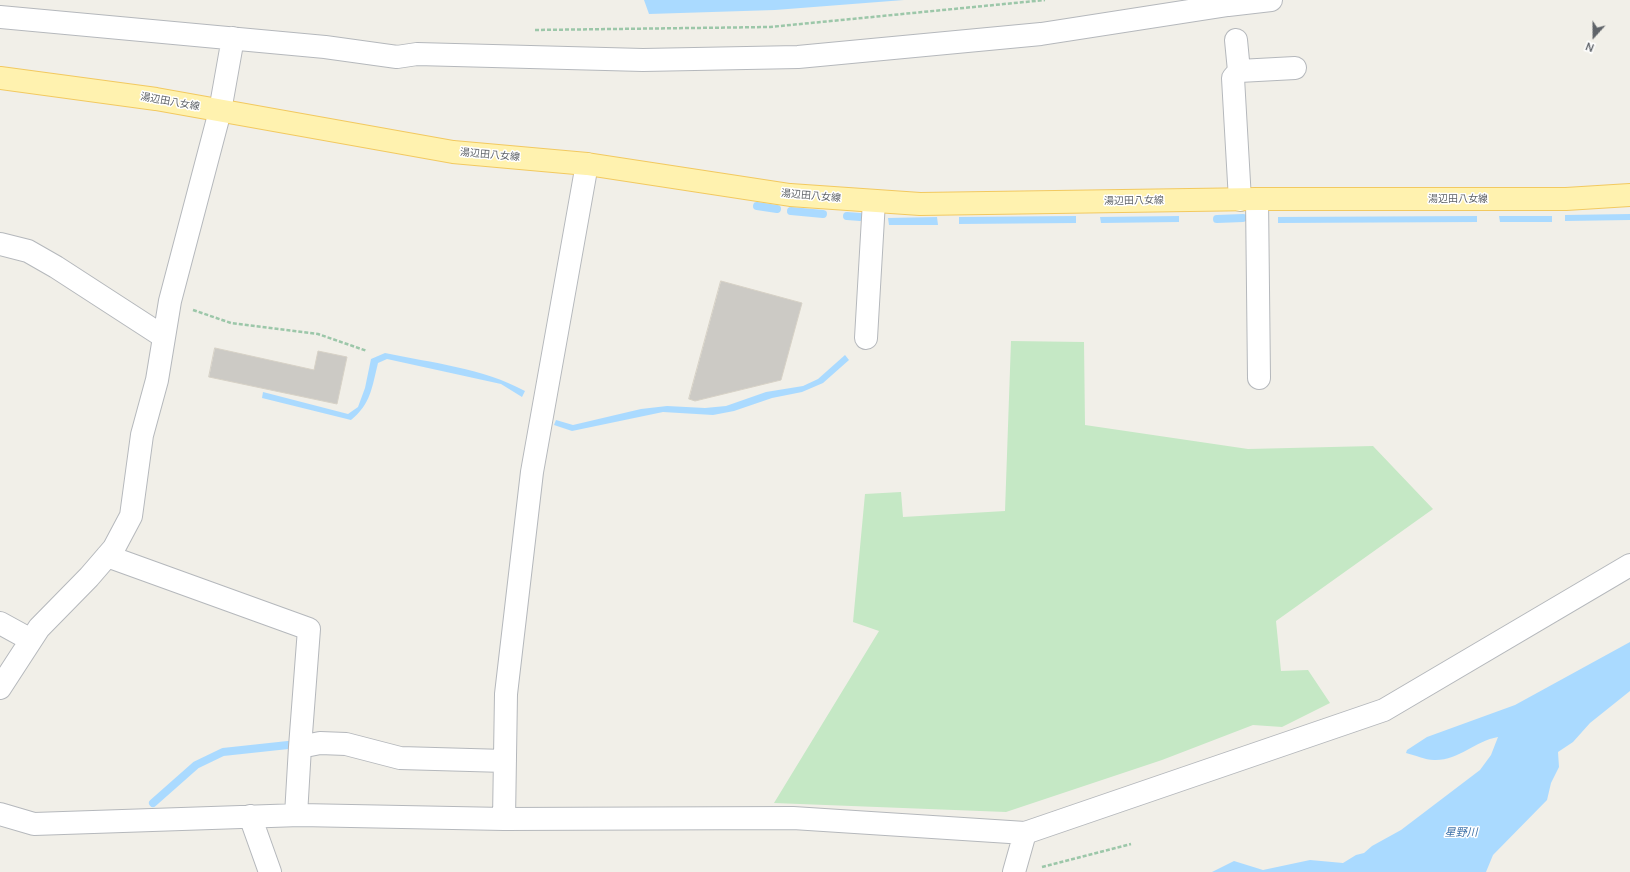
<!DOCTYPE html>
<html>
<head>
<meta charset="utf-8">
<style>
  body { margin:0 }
  #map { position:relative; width:1630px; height:872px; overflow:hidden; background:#f1efe8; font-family:Manrope,sans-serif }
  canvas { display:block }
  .north { position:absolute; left:1574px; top:16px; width:40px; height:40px; -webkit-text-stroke:3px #fff; paint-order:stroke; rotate:201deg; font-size:11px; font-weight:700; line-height:16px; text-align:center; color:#5f6368 }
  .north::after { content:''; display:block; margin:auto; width:14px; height:18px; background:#5f6368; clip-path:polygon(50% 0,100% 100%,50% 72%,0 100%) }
</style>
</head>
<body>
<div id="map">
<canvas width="1630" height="872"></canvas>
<div class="north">N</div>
</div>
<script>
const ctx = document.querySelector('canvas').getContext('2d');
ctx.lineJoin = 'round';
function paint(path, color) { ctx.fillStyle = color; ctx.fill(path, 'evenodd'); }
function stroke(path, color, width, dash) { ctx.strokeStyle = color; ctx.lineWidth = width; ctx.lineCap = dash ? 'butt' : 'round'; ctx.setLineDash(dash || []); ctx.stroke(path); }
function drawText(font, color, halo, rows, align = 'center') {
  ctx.font = font + ' Manrope,"Noto Sans JP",sans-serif'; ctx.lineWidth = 3; ctx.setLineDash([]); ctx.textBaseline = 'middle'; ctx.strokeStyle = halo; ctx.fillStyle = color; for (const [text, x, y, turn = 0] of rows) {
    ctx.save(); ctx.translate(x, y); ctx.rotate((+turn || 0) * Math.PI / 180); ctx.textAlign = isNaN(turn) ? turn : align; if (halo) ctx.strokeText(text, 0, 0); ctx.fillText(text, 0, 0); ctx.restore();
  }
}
const green = new Path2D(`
  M1011,341L1084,342L1085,425L1248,449L1373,446L1433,509L1276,621L1281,671L1308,670L1330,703L1282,727L1253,725L1162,760L1006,812L774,803L879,631L853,622L865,494L901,492L903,517L1005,511Z`);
const water = new Path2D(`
  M644,0H904L775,10L649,14Z
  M1630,214V220L1565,221V215Z
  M1076,216V223L959,224V217Z
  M1179,216V222L1101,223L1100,217Z
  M1477,216V222L1278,223V217Z
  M1499,216H1552V222H1500Z
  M937,217L938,225H889L888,218Z
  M385,353C432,363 483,368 525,391L522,397L501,384L387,359L378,363C372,387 371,404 351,420L262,398L263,392L348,414L358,407L365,388L371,359Z
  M845,355L849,360L823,383L802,392L772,398L734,411L713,415L663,412L572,431L554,425L556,420L573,425L641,409L667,406L705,408L726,406L766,392L803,386L818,379Z
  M1630,642V691L1590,723L1573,742L1558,752L1559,767L1551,783L1547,800L1493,855L1486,872H1212L1234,861L1263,870L1310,860L1343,863L1356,855L1364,853L1372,846L1401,830L1480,770L1491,755L1498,737C1475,741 1458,761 1434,760C1425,760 1415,755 1406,753L1407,750L1427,737L1515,705Z`);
const stream = new Path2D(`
  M757,206L777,209
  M791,211L823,214
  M847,216L860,217
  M1217,219L1243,218
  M153,803L196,765L223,752L288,745`);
const building = new Path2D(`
  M721,281L802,303L781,380L695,401L689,399Z
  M215,348L314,370L318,351L347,357L337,404L209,377Z`);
const path = new Path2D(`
  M535,30L770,27L1045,0
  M193,310L231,323L318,334L367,351
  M1042,867L1131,844`);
const minor = new Path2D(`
  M0,17L325,47L397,57L417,54L643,60L798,57L1041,34L1228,5L1271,0
  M1236,40L1239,71L1295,68
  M1239,71L1233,78L1240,200
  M1257,199L1259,378
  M0,244L28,251L56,267L164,337
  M866,338L874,201
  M107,556L309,629L300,747
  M0,623L31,640
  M0,688L39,628L89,577L114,548L131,516L142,435L157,380L170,301L220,111L233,38
  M0,814L34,824L300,815L504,819L793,818L1025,833L1384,710L1630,565
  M296,815L300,747L320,743L346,744L400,758L505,761
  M250,816L270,872
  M504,819L506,694L532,472L587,164
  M1014,872L1025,833`);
const major = new Path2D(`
  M0,78L156,99L453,152L587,164L790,195L920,204L1257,199H1566L1630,195`);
const streetNames = [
  ["湯辺田八女線",170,102,10],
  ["湯辺田八女線",490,155,5],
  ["湯辺田八女線",811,196,5],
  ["湯辺田八女線",1458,199],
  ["湯辺田八女線",1134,201,-1]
];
const waterNames = [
  ["星野川",1461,833]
];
paint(green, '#c5e8c5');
paint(water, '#aadaff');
stroke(stream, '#aadaff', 8);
paint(building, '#cccac5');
stroke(building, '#d6d1c6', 1);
stroke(minor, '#b5b8bc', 24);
stroke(major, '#f2c960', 24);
stroke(path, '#9cc7a9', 2.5, [4, 2]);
stroke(minor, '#fff', 22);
stroke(major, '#fff2af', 22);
drawText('10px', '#5f6368', '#fff', streetNames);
drawText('italic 11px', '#4174aa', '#fff', waterNames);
</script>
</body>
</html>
